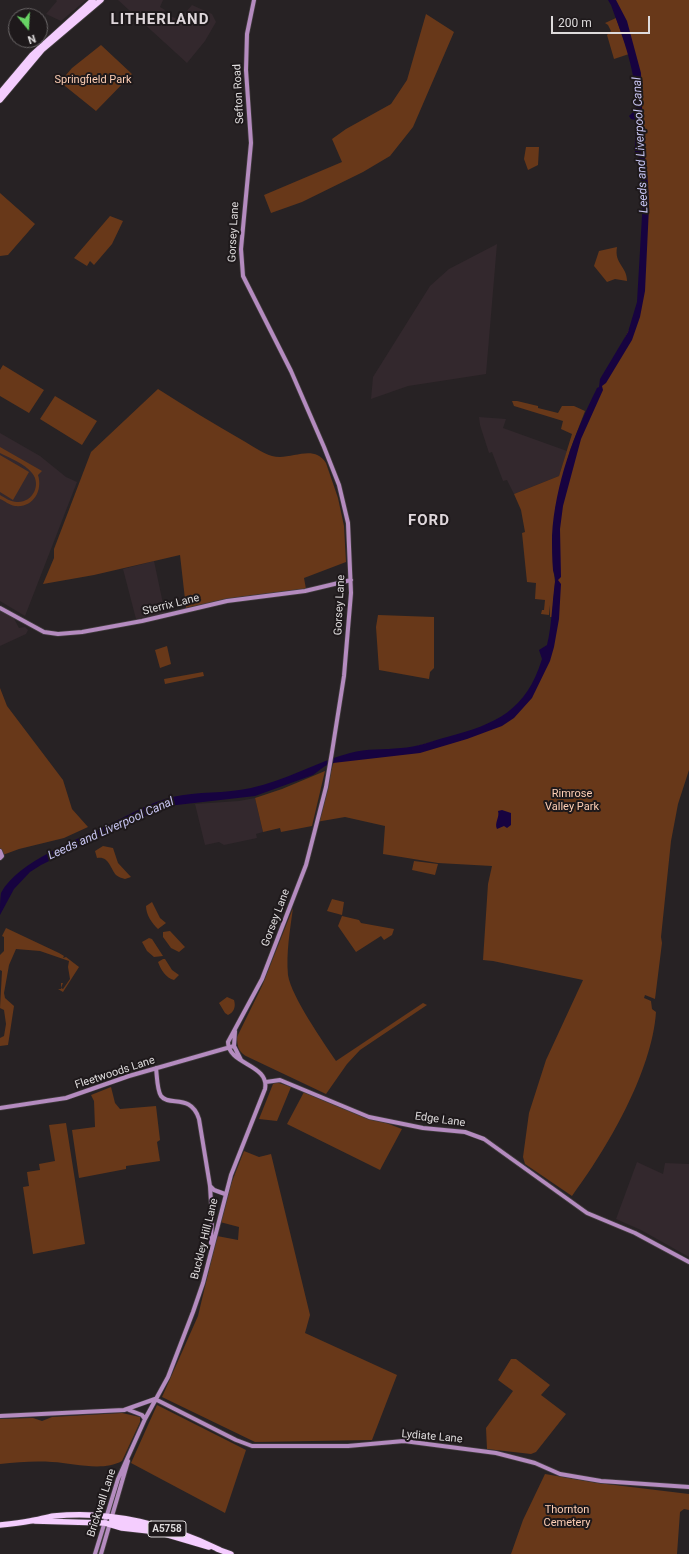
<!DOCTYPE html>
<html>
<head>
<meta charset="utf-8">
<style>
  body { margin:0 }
  #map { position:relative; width:689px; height:1554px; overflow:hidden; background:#272224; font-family:Roboto,sans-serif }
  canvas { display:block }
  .north { position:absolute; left:8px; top:8px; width:40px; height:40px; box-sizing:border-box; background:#1e191b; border:1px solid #6b6768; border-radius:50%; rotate:162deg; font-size:11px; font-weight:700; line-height:16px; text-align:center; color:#dedbdc }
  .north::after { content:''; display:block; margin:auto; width:14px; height:18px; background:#68d465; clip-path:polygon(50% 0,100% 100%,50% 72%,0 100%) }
  .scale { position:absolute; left:551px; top:16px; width:99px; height:18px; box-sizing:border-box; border:2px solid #dedbdc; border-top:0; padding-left:5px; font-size:12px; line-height:14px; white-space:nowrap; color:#dedbdc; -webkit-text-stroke:3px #1e191b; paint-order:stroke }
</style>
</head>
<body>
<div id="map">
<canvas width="689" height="1554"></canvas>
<div class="north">N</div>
<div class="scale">200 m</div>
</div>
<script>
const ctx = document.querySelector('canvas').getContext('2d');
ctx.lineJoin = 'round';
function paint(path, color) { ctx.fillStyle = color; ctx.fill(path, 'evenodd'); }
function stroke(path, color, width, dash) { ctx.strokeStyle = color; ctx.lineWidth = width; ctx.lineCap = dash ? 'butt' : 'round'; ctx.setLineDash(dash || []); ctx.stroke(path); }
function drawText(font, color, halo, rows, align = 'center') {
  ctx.font = font + ' Roboto,sans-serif'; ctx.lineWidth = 4; ctx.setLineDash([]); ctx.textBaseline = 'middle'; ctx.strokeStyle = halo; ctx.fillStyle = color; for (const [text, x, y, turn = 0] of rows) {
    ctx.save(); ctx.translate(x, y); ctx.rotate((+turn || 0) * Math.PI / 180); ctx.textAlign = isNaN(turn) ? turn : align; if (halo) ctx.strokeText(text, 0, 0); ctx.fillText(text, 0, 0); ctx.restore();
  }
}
const built = new Path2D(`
  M56,0H86L61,21L46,14L57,1Z
  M118,0H163L160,7L165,10L164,13L179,20L192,5L212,14L216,22L205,41L187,63Z
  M497,244L486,374L408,386L371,399L373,377L430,286L449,269Z
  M479,417L506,419L503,428L567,451L559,476L514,494L507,480L503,481L492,452L489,453L480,425Z
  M0,433L40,456L66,477L77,482L25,616L0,601Z
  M154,561L165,613L136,619L123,569Z
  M0,609L12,615L19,628L25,627L28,630L26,634L0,646Z
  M255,798L263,832L256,834L257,838L224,845L219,842L205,845L195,804L239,801Z
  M637,1162L663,1174L665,1163L689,1164V1257L641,1230L616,1219Z`);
const green = new Path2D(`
  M612,0H689V770L678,804L671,841L661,937L662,943L655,999L645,995L644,998L651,1001L652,1009L656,1012C652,1072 607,1149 572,1196L525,1164L523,1157L529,1113L546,1060L583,980L493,961L483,960L488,884L492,866L438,863L383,854L385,826L345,817L316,822L334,761L392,753L500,723L534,689L555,622L557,526L570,463L602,383L638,312L646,208L639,79Z
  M426,14L454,32L413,127L390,156L363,172L302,202L271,213L264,195L342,162L332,139L346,129L391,104L407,80Z
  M616,18L629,54L614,59L607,35L611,31L608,25L605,23Z
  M101,45L132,74L96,111L60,82L72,68Z
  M526,147H539L538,165L528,170L524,159Z
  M0,193L35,224L8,255L0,256Z
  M110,216L123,221L112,244L94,265L90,261L87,266L74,258Z
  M617,247C614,264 627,266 627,281L615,279L607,282L594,266L599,251Z
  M3,365L44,390L29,413L0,396V370Z
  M158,389C186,407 214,424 242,440C251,445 262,453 272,456C291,461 313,443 326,463L338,498L344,526L346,562L304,578L306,589L240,597L186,608L180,555L94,575L43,584L54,558V549L91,452Z
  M55,396L97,421L82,445L40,419Z
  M512,401H517L538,406V408L558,413L562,406H574L585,411L570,450L556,506L553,536V567L555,582L552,617H550V605L549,615L541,614L542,610H544L545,600L535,599L536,583L527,582L522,533L525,532L521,510L514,494L559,476L572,434L561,429L563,421L514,406Z
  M0,447L42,471L38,475C43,491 33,508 15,506C9,505 5,501 0,499V495C5,498 11,502 17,502C32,503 42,485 32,473C25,464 10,458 0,453Z
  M0,455L29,472L13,500L0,492Z
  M378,615L434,617V668L430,672L429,679L379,670L376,627Z
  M167,646L171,664L160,668L155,650Z
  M203,672L204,676L165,684L164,679Z
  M0,688L7,706L63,780L72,809L88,827L64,838L19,849L0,856Z
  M325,771L312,826L281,832L280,828L263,832L255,798L282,789Z
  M103,846L113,848L118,863L131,877L125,879C122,878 118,877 116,875C110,868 109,856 97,858L95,851Z
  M414,861L438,864L435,875L412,870Z
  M332,899L344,902L342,915L327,911Z
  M152,902L160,918L166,923L158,929C152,923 146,915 146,906Z
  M293,908C290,930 286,953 288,975C291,996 324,1043 336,1061L423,1003L427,1005L360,1050L347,1064L326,1094L248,1057C239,1053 237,1047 237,1037L262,986Z
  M342,916L359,920L361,923L394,929L392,935L384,940L381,936L356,952L338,926Z
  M6,928L59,953L64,956L63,958L66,957L79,967L63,992L58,989H61V983H58H63L61,988L63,989L70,979L68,967L69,961L40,951L16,949L9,965L4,993L5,998L14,1006L8,1045L0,1046V1038L4,1036L6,1024L4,1010L0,1008L2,971L0,970V955L4,951V937L2,936Z
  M170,931L185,947L179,952L171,948L163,937V932Z
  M149,938L152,939L163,956L154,957L147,951L142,942Z
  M163,959H165L172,970L179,975L174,980C166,978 161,970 158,962Z
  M227,997L234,1000C236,1007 234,1012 228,1015L225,1013L219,1003Z
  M276,1082L291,1087L277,1121L259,1119L273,1084Z
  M111,1087L115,1103L120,1109L156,1106L160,1140L157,1142L160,1161L126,1166V1169L79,1178L72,1130L95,1127L94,1101L91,1095Z
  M304,1092L402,1129L380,1170L287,1124Z
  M66,1123L85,1244L33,1254L23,1187L29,1186L27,1172L40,1170L39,1164L55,1161L49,1125Z
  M244,1151L259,1157L271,1154L310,1315L305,1333L397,1375L372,1440L255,1442L162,1397L198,1316L217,1236L238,1240L239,1227L220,1222L231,1184Z
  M511,1359H516L550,1385L541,1395L566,1414L536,1452L531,1454L487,1449L486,1428L513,1391L498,1380Z
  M157,1405L246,1450L225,1513L131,1463Z
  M122,1413L140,1417V1422L122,1461C102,1472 74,1463 52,1462C35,1461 18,1462 0,1464V1419L33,1418L42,1421L52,1417Z
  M545,1474L598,1483L689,1494V1510L684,1509L680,1512L677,1554H511L523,1520Z`);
const water = new Path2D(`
  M608,0H616L627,21L641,73L643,139L648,183L649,207L645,291L640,317L632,340L606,383L602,386L603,390L581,439L563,506L560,529L561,577L558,580L561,584L559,619L554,647L550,661L532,698L514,718L502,726L467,739L420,753L333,763L325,766L313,775L255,796L168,806L100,836L41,865L30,872L14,889L0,915C0,909 0,899 1,893C18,861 79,839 110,824C130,814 150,803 172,797C198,791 225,794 251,788C285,781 316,762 350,753C367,748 384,750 401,748C417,747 432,741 447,737C496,724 526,711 542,659L539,650L547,645C552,624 552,603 555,582C556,579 554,574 553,570C552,559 552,548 552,536C555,484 574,434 597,388L599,387L600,379L628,332L637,302L643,199L638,153H635L636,120L631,119L629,116L636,109C636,70 624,41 611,5Z
  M502,810L511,813V825L507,828L504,826L497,829C494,823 500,817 498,811Z`);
const secondary = new Path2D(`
  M0,608L44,632L58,634L82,632L142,621L227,601L305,591L351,580
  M0,851L2,856L0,858
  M235,1031L234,1046L241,1060
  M156,1068C157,1076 157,1090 161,1096C169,1107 191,1093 199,1119L210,1186L212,1218L211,1243
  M266,1082L280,1080L369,1117L423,1128L465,1132L484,1139L587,1213L635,1233L689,1262
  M0,1108L66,1098L129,1076L234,1046
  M210,1186L214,1190L225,1194
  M155,1399L236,1440L252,1446H348L404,1441L496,1453L535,1463L560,1474L601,1481L689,1487
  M129,1410L142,1415L145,1419
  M0,1416L124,1410L155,1399
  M95,1554L118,1479L145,1419L168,1377L193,1312L203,1283L231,1175L265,1089C270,1064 228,1065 228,1042L262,979L306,865L326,787L332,752L344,676L351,593L348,523L339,485L324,447L291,371L243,276L241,249L251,143L246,70L247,34L254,0
  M101,1554L128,1461`);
const highway = new Path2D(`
  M0,93L32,55L93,0
  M0,100L42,50L101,0
  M112,1520L148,1529
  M35,1521L105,1523L122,1528L158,1532L209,1547
  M0,1525C10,1524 20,1523 30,1521C38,1520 46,1517 54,1516C111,1510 170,1525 220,1550
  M217,1549L231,1554`);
const shields = [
  [167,1529,38]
];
const shieldNames = [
  ["A5758",167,1529]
];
const parkNames = [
  ["Springfield Park",93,80],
  ["Rimrose",572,794],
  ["Valley Park",572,807],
  ["Thornton",567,1510],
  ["Cemetery",567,1523]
];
const streetNames = [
  ["Sefton Road",239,94,-93],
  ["Gorsey Lane",234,232,-87],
  ["Sterrix Lane",171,605,-14],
  ["Gorsey Lane",340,605,-87],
  ["Gorsey Lane",276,918,-69],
  ["Fleetwoods Lane",115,1073,-18],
  ["Edge Lane",440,1120,8],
  ["Buckley Hill Lane",205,1239,-76],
  ["Lydiate Lane",432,1437,5],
  ["Brickwall Lane",102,1503,-72]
];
const waterNames = [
  ["Leeds and Liverpool Canal",641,145,-93],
  ["Leeds and Liverpool Canal",111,829,-24]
];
const districtNames = [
  ["LITHERLAND",160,20],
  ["FORD",429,521]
];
paint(built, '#33282d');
paint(green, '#683819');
paint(water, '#170340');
stroke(secondary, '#413c3e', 5.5);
stroke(highway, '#413c3e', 7);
stroke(secondary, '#b48bbf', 4);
stroke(highway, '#f4cdfe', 5.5);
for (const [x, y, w] of shields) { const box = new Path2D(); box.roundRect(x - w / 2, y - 8, w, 16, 3); ctx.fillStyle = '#1e191b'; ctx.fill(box); stroke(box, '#dedbdc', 1); }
drawText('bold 10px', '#dedbdc', null, shieldNames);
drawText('11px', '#fdceb4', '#1e191b', parkNames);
drawText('11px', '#dedbdc', '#1e191b', streetNames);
drawText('italic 12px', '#c7c4f1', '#1e191b', waterNames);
ctx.letterSpacing = '1px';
drawText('bold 15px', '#dfd7db', '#1e191b', districtNames);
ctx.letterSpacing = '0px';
</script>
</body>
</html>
